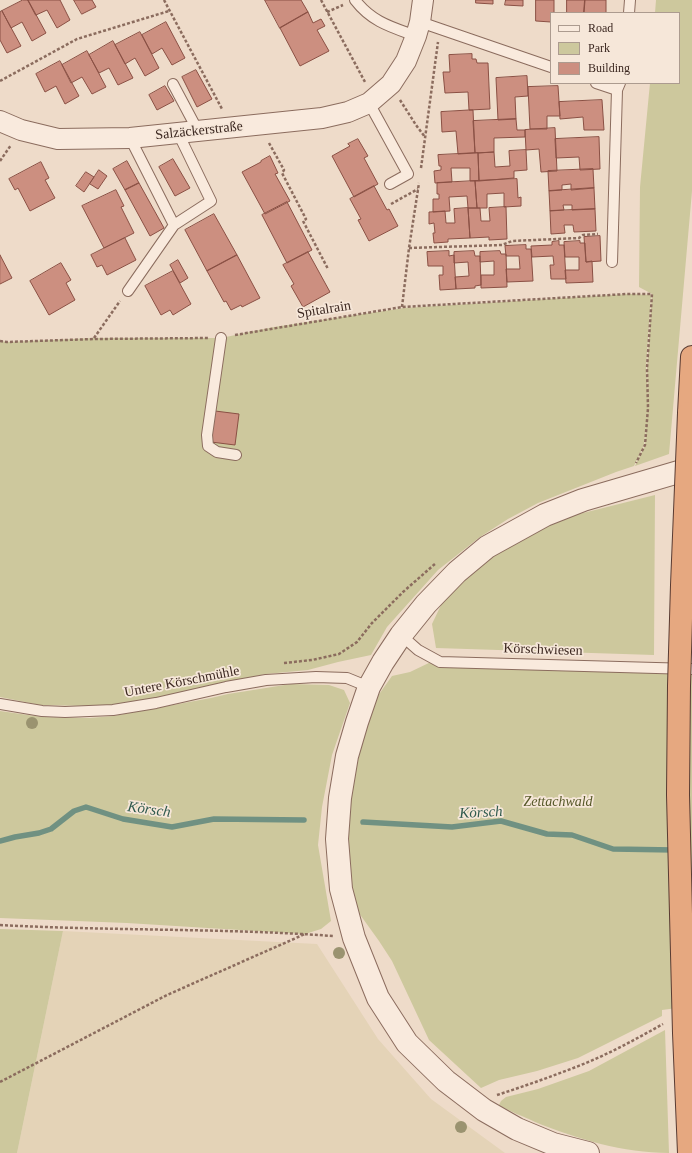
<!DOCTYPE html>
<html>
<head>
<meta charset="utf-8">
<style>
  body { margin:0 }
  #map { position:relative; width:692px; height:1153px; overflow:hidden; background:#eedbc9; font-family:"Times New Roman",serif }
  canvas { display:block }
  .legend { position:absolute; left:550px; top:12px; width:130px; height:72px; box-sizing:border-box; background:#f6e7d9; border:1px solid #ac9b8f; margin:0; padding:5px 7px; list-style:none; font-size:12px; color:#3c2821 }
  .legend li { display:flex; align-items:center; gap:8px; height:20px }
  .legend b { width:20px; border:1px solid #ac9b8f }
</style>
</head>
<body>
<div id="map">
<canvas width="692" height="1153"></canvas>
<ul class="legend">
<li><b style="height:5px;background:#f9eadd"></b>Road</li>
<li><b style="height:11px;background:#cdc89d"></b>Park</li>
<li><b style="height:11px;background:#cc8f80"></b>Building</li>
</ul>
</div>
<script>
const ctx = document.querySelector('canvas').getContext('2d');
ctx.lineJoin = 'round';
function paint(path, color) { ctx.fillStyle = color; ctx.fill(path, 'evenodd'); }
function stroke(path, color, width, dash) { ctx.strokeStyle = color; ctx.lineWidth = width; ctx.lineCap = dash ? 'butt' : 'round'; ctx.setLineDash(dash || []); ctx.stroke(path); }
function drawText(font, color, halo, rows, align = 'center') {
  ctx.font = font + ' "Times New Roman",serif'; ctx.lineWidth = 3.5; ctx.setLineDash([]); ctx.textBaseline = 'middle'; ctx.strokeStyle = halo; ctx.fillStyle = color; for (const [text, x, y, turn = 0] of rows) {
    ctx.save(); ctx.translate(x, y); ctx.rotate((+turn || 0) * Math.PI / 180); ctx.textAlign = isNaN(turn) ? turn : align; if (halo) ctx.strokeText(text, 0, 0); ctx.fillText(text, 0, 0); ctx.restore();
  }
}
const farmland = new Path2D(`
  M63,931L317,944L378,1039L431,1099L505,1153H17Z`);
const green = new Path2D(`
  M656,0H692V191L669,454L635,466L645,445L646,425L644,445L634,466L616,472L538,503L508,519L480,537L438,570L387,627L371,655L338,662L308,670L266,674L156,698L111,705L89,706L40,705L0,697V341L9,342L94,338H221L274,327L404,308L630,294L651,295L646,368L648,396L647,368L652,294L639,287L640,187L650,83H679V13H655Z
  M655,495L654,655L436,648L432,624L451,584L492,552L547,522Z
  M433,661L692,673V1006L662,1010V1016L578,1058L537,1071L499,1080L481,1088L429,1040L392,961L379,941L356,909L350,882L346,843L349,800L355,768L364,731L377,697L392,676L410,672Z
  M291,684L329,685L344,690L350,703L332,755L322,807L318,845L331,921L321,929L305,934L127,923L0,918V711L42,717L90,718L113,716L211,698L228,694Z
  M0,929L63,931L17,1153H0Z
  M665,1030L669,1153C623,1153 578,1139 535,1122C523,1116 510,1112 499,1105L501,1101L506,1097L538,1089L589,1071Z`);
const stream = new Path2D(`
  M363,822L452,827L501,821L547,834L572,835L613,849L674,850
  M0,841L15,837L39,833L51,829L74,811L86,807L123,819L172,827L214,819L304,820`);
const building = new Path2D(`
  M23,0H28L46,33L32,41L22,22L11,28L2,11Z
  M28,0H60L70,20L57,28L47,10L36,15Z
  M74,0H92L96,7L82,14Z
  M265,0H301L308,12L280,28Z
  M476,0H493V4L476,3Z
  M506,0H523V6L505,5Z
  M536,0H554V13H551V22L536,21Z
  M567,0H585L584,13H567Z
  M585,0H606V13H584Z
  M2,11L21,46L7,53L0,40V12Z
  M308,12L313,23L321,19L325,26L317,30L329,51L300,66L280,28Z
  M166,22L185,58L172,65L162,48L152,54L142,35Z
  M140,32L159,68L145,76L135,58L125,64L115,45Z
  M113,41L133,78L118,85L109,68L99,73L89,55Z
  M87,51L106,87L92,94L82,77L71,83L62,65Z
  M472,54V59H476L477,63H488L490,109L469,110L468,92L445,93L443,72H450L449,55Z
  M60,61L79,96L65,104L56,86L45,92L36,74Z
  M196,70L212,99L197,107L182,77Z
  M527,76L528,96L515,97L516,119L498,120L496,78Z
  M165,86L174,101L157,110L149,95Z
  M558,86L560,116H547V129H530L528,87Z
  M602,100L604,130H584L583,117L560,119L559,102Z
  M469,110H473L475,153L458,154L456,131L442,132L441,112Z
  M516,119L517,130H525V137L494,138V152L475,153L473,121Z
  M555,128L557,171L541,172L539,149L526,150L525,130Z
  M599,137L600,169L580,170L579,157L556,158L555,139Z
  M358,139L368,156L364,158L378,184L354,197L332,156L350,146L348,144Z
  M526,150L527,170L514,171V178L479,181L478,153L494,152L495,167L510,166L509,151Z
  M478,153L479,181H470V168H451L452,182L435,183L434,171L441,170V166H439L438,155Z
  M270,156L278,173L275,174L290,201L265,214L242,172L261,162V161Z
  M173,159L190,188L175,196L159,167Z
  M127,161L139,183L125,190L113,169Z
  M41,162L49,178L45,180L55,198L30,211L18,188L15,190L9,179Z
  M593,169L594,188L571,190V184L562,185V190L549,191L548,171Z
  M99,170L107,176L98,189L90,184Z
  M86,172L94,177L84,192L76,186Z
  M517,179L518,198L521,197V206L504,207V193L487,194V208H477L475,181Z
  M475,181L477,208H468L467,196L449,197L450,211L433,212V199H439V194H437V183Z
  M139,183L164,228L150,236L125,190Z
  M374,186L387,210L389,209L398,226L369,241L358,220L361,219L350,199Z
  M594,188L595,209L572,210V205H563L564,210L550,211L549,191Z
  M116,190L124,206L121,207L134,233L104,248L82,206Z
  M287,202L312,250L287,263L262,215Z
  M506,207L507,239L489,240V237L470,238L468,208H480L481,221H490L489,208Z
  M468,208L470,238L448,239V242L434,243L433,233H435L434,223L429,224V212L445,211L446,223H455L454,209Z
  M595,209L596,231L574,232L573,225H564L565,233L551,234L550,211Z
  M214,214L237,255L207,271L185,230Z
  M600,236L601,261L586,262L584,237Z
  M125,238L136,260L107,275L102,265L97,267L91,255Z
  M559,241V245H564L566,279H551L550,265H554L553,256L532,257L531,246L552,245V242Z
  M580,241V243H585L586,262L592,261L593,282L566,283L565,270H579V257H565L564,242Z
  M526,245V249H531L533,281L507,282L506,269H520L519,256H506L505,246Z
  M449,251V256L454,255L456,289L440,290L439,275H443V266H428L427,252Z
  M474,251L475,256H480L481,285L475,286V288L456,289L455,277L469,276L468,262L454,263V252Z
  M500,251L501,254H506L507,287L481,288V275H494V261L480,262V252Z
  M308,252L330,292L303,307L291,286L294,284L283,265Z
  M0,255L12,278L0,284Z
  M237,255L260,298L242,307L241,305L231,310L226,301L224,302L207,271Z
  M178,260L188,278L180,283L170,265Z
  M61,263L71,280L66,283L75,300L49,315L30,281Z
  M173,271L191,304L173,315L170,310L161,315L145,286Z
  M215,411L239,414L235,445L211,442Z`);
const path = new Path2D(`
  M164,0L222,109
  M321,0L365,82
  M327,12L343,5
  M0,81L77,39L169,11
  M400,100L416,125L425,137
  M269,143L284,170L282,173L306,219L303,221L328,269
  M0,161L11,145
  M421,168L438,42
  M391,204L418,189
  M409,248L502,245L512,241L579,238L583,235L598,234
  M402,307L409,248L419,183
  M235,335L402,307L627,294H652L647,368L648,408L645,445L636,463
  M94,338L120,301
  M0,341L7,342L94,339L208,338
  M284,663L312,660L339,654L357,642L372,623L403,592L436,563
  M0,925C111,931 223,928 333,936
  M0,1082L167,995L305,934
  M497,1095C525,1086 553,1076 581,1065C609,1054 636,1039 663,1024`);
const service = new Path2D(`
  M355,0C372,22 391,27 416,36
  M629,13L630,0
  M420,22L551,67
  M596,83L617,90
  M173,84L198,131
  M369,103L408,174L390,184
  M174,225L211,201L178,133
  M612,262L617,90L620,83
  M128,291L174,225L130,138
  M221,338L207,435L208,446L217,452L236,455
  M401,635L418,650L440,662L692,669
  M0,704L42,711L65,712L113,710L156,703L226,687L266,680L316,677L347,678L369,687`);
const minor = new Path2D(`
  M0,121L21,130L58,139L130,138L322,118L348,112L369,103L391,84L406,61L416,36L420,22L423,0`);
const tertiary = new Path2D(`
  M588,1153L553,1144L517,1129L484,1110L446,1081L407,1043L378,998L354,938L341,889L337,839L340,798L347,756L357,722L369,687L383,662L401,635L426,604L457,572L487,547L545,515L583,500L692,468`);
const trunk = new Path2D(`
  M689,413L692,357`);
const trunkBridge = new Path2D(`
  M689,413L682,585L679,686L678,795L684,1033L689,1153`);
const trees = [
  [32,723],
  [339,953],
  [461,1127]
];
const streetNames = [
  ["Salzäckerstraße",199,131,-6],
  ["Spitalrain",324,310,-9],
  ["Körschwiesen",543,650,2],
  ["Untere Körschmühle",182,682,-11]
];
const parkNames = [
  ["Zettachwald",558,802]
];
const waterNames = [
  ["Körsch",149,810,8],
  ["Körsch",481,813,-3]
];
paint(farmland, '#e4d3b7');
paint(green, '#cdc89d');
stroke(stream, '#709182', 5.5);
paint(building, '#cc8f80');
stroke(building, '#8a5044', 1);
stroke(service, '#8b6c5e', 12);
stroke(minor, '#8b6c5e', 22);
stroke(tertiary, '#8b6c5e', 24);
stroke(trunk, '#593b32', 24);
stroke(path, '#8b6c5e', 2.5, [3, 2]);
stroke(service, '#f9eadd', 10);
stroke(minor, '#f9eadd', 20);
stroke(tertiary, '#f9eadd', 22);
stroke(trunk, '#e6a880', 22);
stroke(trunkBridge, '#593b32', 24, []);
stroke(trunkBridge, '#e6a880', 22);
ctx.fillStyle = '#9a9370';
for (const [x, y] of trees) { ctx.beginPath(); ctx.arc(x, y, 6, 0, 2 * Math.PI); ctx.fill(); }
drawText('14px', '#3c2821', '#f6e7d9', streetNames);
drawText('italic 14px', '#565828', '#f6e7d9', parkNames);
drawText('italic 15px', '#315b4f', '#f6e7d9', waterNames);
</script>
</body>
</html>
